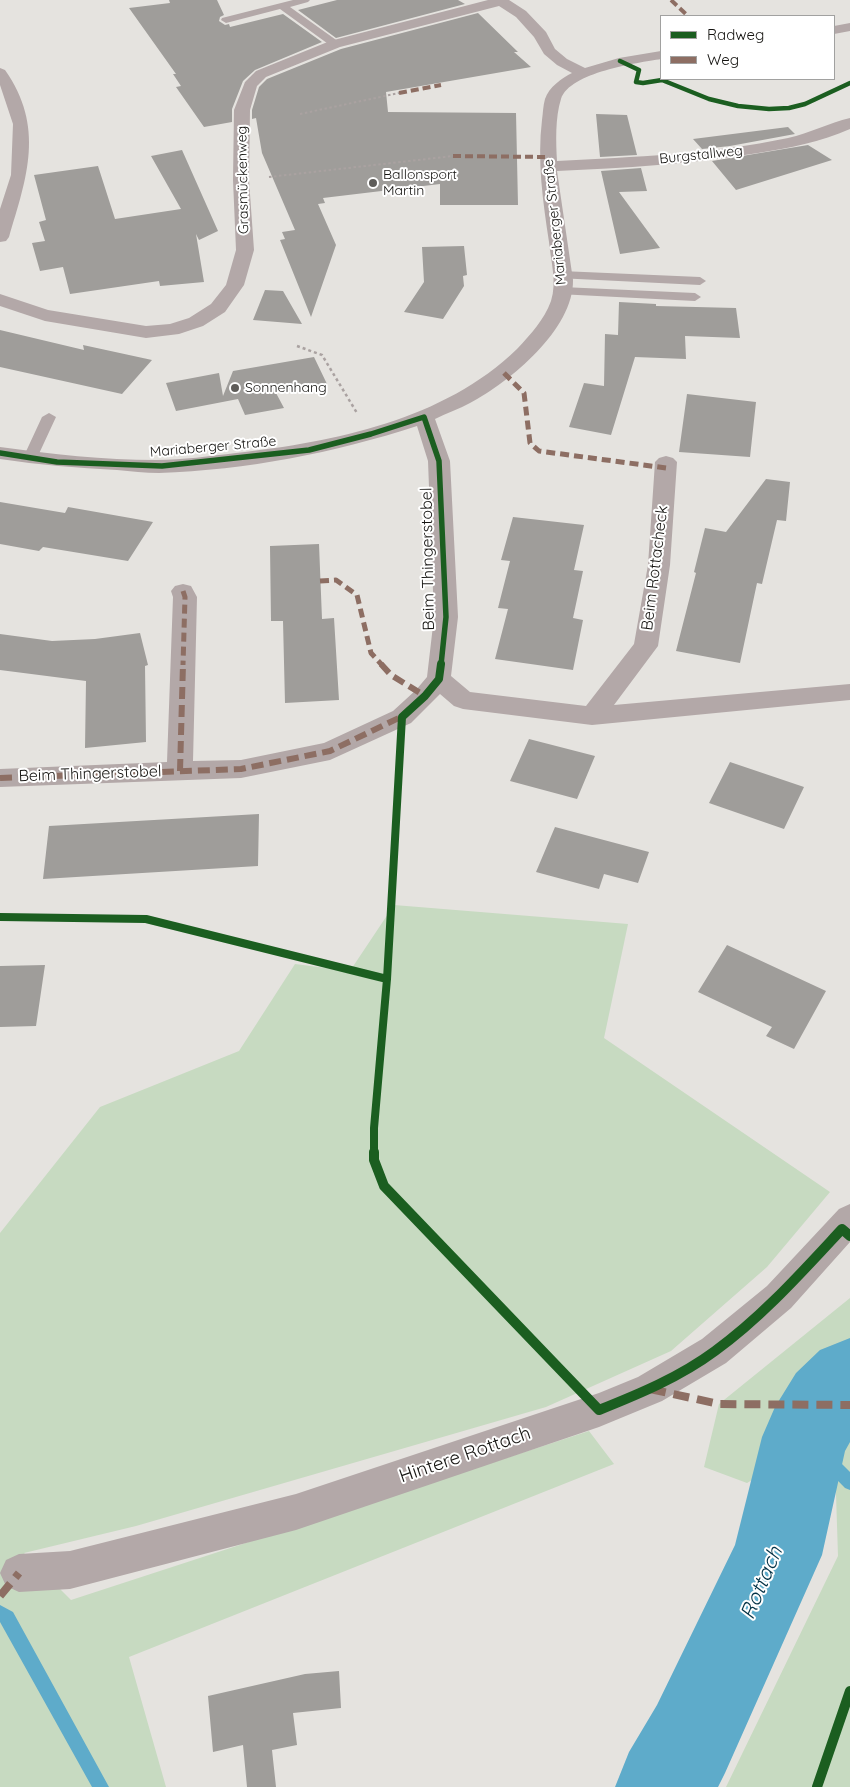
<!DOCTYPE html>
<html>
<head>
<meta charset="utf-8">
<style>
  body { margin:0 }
  #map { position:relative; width:850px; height:1787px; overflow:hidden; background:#e5e3df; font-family:Quicksand,sans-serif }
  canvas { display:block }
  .legend { position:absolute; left:660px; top:15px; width:175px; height:65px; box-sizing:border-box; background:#fff; border:1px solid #a1a1a0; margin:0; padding:6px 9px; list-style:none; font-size:15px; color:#151411 }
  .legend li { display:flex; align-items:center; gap:10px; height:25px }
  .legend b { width:25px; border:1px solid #a1a1a0 }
</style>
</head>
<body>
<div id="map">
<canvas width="850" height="1787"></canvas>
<ul class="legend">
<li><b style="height:6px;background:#1b5e20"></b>Radweg</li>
<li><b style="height:6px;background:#8d6e63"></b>Weg</li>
</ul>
</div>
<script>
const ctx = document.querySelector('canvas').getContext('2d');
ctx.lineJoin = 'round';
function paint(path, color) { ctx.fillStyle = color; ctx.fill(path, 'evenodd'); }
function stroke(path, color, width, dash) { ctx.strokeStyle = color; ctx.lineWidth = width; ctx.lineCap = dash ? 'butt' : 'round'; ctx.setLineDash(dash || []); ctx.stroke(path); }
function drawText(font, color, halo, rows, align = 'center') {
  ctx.font = font + ' Quicksand,sans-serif'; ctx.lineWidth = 4; ctx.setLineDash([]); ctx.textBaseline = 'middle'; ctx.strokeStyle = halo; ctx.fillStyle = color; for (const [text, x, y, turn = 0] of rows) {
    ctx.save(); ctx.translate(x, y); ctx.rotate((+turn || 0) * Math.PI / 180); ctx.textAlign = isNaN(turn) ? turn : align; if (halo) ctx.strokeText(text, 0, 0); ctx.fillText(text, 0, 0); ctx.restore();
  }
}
const green = new Path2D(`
  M394,905L628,924L604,1038L830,1192L767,1267L671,1351L546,1407L136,1526L24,1553L71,1600L589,1431L614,1464L129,1657L166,1787H0V1233L100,1107L239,1051L295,964L350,971Z
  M850,1298V1787H726L838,1556L834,1432L747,1483L704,1467L719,1404Z`);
const stream = new Path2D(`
  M805,1430L810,1432L850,1472V1490L845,1488L800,1442L798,1437L800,1432Z
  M0,1605L13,1612L109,1787H92L0,1622Z`);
const river = new Path2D(`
  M850,1338V1442L845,1451L822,1555L725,1773L718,1787H615L629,1752L657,1705L735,1545L762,1437L775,1407L796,1373L820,1350Z`);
const building = new Path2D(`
  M169,0H217L224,15L220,17L219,21L225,25L229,24L230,27L283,14L322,42L255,70L243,81L232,109V122L204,127L176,87L181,86L173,74H176L129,8L170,3Z
  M337,0H458L465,4L336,38L298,10Z
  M478,13L518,52H514L531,67L386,92L388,112L516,113L518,205H440V184L323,198L325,203L318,204L336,245L311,317L280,240L285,239L282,232L295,230L262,153L256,118L252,119V110L259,87L267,79L341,49Z
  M596,114L627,115L637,155L600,157Z
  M788,127L795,134L730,146L702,149L693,139Z
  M808,145L832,160L736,190L712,161Z
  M182,150L218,231L199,240L196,234L204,282L160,286L159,281L70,294L63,267L40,271L32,243L45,241L39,222L46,220L34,175L98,166L115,219L181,209L151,156Z
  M641,168L647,191L619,192L660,248L620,254L601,171Z
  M464,246L467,275L463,276L464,286L443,319L404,312L424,282L422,247Z
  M265,290L283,291L302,324L253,320Z
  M619,302L656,304V306L736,308L740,338L685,336L686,359L635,357L611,435L569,427L584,383L604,386L605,334L618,335Z
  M0,330L84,350L83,345L152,360L122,394L0,367Z
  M314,357L327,384L276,393L284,408L245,415L238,399L176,411L166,383L219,373L223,396L233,371Z
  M687,394L756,402L750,457L679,452Z
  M766,479L790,482L786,521L777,520L762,584L757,583L740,663L676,651L696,573L694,572L705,528L726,532Z
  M0,502L65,513L68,507L153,522L128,561L43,547L39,551L0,544Z
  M513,517L584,525L574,570L583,571L573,618L583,620L573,670L495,659L508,609L498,608L510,561L501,560Z
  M319,544L322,619L334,618L339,700L285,703L283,621H271L270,546Z
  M140,633L148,665L145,666L146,742L85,748L86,681L0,670V634L52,641L95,639Z
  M529,739L595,756L577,799L510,781Z
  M730,762L804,787L784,829L709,803Z
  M259,814L258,866L43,879L49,826Z
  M555,827L649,852L638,883L604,874L599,889L536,872Z
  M727,945L826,991L794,1049L766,1036L772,1027L698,992Z
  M45,965L36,1026L0,1027V966Z
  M339,1671L341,1708L293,1713L297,1745L272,1750L276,1787H247L243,1745L213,1752L208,1696L305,1674Z`);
const pathFar1 = new Path2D(`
  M300,114L399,93
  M269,177L453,156`);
const path = new Path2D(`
  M297,346L322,355L357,413`);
const service = new Path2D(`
  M293,0H310L308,2L290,7L339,42V46H331L280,9L226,23L221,20L222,18Z
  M561,271L700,277L706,281L700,285L557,278L555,275L557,272Z
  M562,287L695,293L701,297L695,301L558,294L556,291Z
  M49,413L56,417L37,458L35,461H25L23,458L42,417Z`);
const minor = new Path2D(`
  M488,0H509L526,11L546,32L555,49L567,59L585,68L619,58L661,51V59C637,63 570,72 561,99C555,118 556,142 557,161C634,157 712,154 788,138C810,133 829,123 850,118V129C821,142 789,148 758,153C692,164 624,168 557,171L573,280C574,329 510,382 470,403C459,409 447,413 435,419L450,461L458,617L451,676L470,692L586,706L634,644L648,565L655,462L659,458L666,456L673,458L677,462L670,565L658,646L614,705L850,684V700L592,725L463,709L454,706L440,694L411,723L330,760L241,778L0,787V769L167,762L173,597L171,591L175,586L183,584L191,586L197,597L193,761L241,760L324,743L393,711L416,690L427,677L434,617L428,461L417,426C334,453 247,470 159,473C145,473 131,471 117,470C78,468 39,465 0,459V447C51,454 104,460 156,460C183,460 210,456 236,453C334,442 444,420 517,349C531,334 544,320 551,301C557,282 551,262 549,242C543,202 537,161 542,120C543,113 543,106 545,99C549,87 562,78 572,73L557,65L544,54L534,37L516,17L499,6L340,47L266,77L257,86L250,110L249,180L254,250L244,285L225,312L203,326L179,334L146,338L45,321L0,306V294L48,310L146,326L170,324L189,318L211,304L226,285L236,250L233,180L234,110L245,82L256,71L330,41Z
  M850,23V31L834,34V26Z
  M0,68L5,70C45,127 27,177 9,237L6,241L0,242V209L11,175L13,124L0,85Z
  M850,1204V1242L791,1308L726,1363L662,1401L599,1427L296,1530L70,1589L19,1592L6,1586L0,1573L6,1560L19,1554L70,1551L296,1494L599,1393L638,1377L702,1339L767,1286L839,1209Z`);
const quietFar3 = new Path2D(`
  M671,0L688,16
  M399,93L441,85
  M453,156L548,157`);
const quietFar2 = new Path2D(`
  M504,373L524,393L530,443L539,451L666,468
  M320,581L336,580L357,595L371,653L382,665
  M183,591L185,597L183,665`);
const quietFar1 = new Path2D(`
  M381,664L391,675L425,696
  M180,771L183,664
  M0,778L241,769L330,751L405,715`);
const quiet = new Path2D(`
  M650,1389L719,1404L850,1405
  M0,1596L19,1573`);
const cyclewayFar3 = new Path2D(`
  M620,61L639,70L636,82L643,83L662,80L709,99L738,106L769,109L789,108L805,104L850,83`);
const cyclewayFar2 = new Path2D(`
  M0,453L57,462L162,466L309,450L371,434L424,417L439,461L446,617L441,665`);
const cyclewayFar1 = new Path2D(`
  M0,917L146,919L387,979
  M374,1154V1128L387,979L402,717L425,696L439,679L441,664`);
const cycleway = new Path2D(`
  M374,1152V1160L384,1186L599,1410C639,1394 680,1377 715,1351C762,1317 802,1272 842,1229L850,1236
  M817,1787L850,1691`);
const markers = [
  [373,183,5,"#5e5c59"],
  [235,388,5,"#5e5c59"]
];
const farStreetnames = [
  ["Burgstallweg",701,155,-6],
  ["Grasmückenweg",243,180,-91],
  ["Mariaberger Straße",555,222,-96],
  ["Mariaberger Straße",213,447,-5]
];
const farPoinames = [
  ["Ballonsport",383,175],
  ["Martin",383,191],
  ["Sonnenhang",245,388]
];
const streetNames = [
  ["Beim Thingerstobel",428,559,-91],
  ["Beim Rottacheck",655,568,-83],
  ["Beim Thingerstobel",90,774,-2]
];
const nearStreetnames = [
  ["Hintere Rottach",465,1455,-19]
];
const nearWaternames = [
  ["Rottach",762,1583,-67]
];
paint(green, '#c7dac1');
paint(stream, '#5eabca');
paint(river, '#5eabca');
paint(building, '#9f9d9a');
stroke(pathFar1, '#aaa2a1', 2, [2.5, 2.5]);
stroke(path, '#aaa2a1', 2.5, [3, 3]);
paint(service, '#b3a8a8');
paint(minor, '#b3a8a8');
stroke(quietFar3, '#8d6e63', 4, [8, 4]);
stroke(quietFar2, '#8d6e63', 5, [9, 5]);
stroke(quietFar1, '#8d6e63', 6, [12, 6]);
stroke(quiet, '#8d6e63', 8, [16, 8]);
stroke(cyclewayFar3, '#1b5e20', 4.5);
stroke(cyclewayFar2, '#1b5e20', 5.5);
stroke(cyclewayFar1, '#1b5e20', 8);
stroke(cycleway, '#1b5e20', 10);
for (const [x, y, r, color] of markers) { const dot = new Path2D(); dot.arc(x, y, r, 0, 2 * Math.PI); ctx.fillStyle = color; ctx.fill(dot); stroke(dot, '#fff', 2); }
drawText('14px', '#151411', '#fff', farStreetnames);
drawText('14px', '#151411', '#fff', farPoinames, 'left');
drawText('16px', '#151411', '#fff', streetNames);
drawText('19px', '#151411', '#fff', nearStreetnames);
drawText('italic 21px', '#033246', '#fff', nearWaternames);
</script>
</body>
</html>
